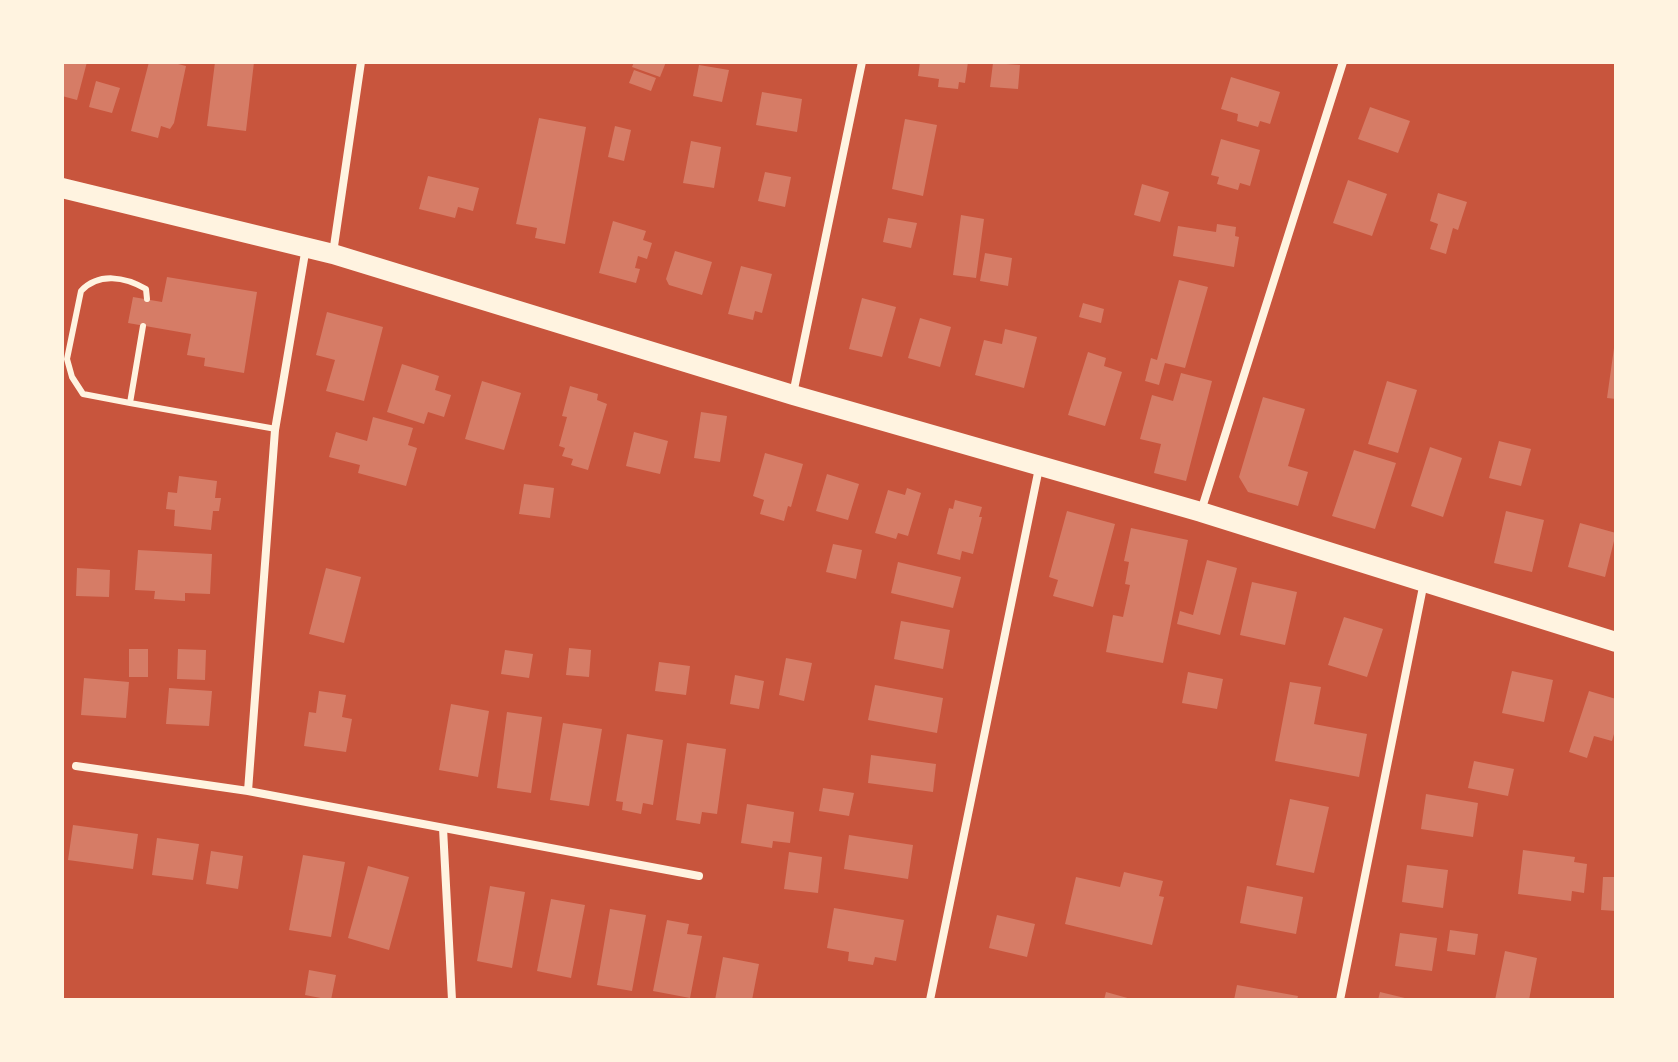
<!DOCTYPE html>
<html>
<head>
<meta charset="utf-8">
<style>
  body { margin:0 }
  #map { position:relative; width:1678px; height:1062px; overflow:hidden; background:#c8553d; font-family:"Varela Round",sans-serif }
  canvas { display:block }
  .frame { position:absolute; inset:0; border:64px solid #fff3e0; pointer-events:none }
</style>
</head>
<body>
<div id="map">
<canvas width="1678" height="1062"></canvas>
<div class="frame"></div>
</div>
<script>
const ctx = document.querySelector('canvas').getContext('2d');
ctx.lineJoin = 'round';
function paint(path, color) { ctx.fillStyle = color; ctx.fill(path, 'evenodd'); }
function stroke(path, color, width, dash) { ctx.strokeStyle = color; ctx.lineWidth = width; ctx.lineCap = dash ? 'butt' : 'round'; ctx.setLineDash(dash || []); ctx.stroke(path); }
const building = new Path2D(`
  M62,62H87L77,100L62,96Z
  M149,62H170L186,66L174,123L170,129L161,126L158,138L131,131Z
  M215,62H254L246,131L207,126Z
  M634,62H666L660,77L632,67Z
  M920,62H968L965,83L959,82L958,89L938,87L939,79L918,76Z
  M993,63L1020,65L1018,89L990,87Z
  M699,65L729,70L722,102L693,96Z
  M634,70L656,78L651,91L629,83Z
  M1231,77L1280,92L1270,124L1260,121L1258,127L1237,121L1238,114L1221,109Z
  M96,81L120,88L112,113L89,107Z
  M762,92L802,99L797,132L756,125Z
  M1370,107L1410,121L1398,153L1358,139Z
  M539,118L586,127L565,244L535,238L537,228L516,224Z
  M905,119L937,125L923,196L892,189Z
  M615,126L631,130L624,161L608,157Z
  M1221,139L1260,150L1250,186L1240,183L1238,190L1217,184L1219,177L1211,175Z
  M691,141L721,147L714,188L683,183Z
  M765,172L791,177L785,207L758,201Z
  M428,176L479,188L473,211L458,207L455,218L419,209Z
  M1348,180L1387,194L1372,236L1333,223Z
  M1142,184L1169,192L1160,222L1134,215Z
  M1438,193L1467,202L1458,230L1453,228L1446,254L1430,249L1438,224L1430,221Z
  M961,215L984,219L976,278L953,275Z
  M888,218L917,223L911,248L883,242Z
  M613,221L646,231L643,240L652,243L647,259L638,256L635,268L640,269L636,283L599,273Z
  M1217,224L1236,227L1235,236L1239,237L1234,267L1173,256L1178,226L1216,232Z
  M675,251L712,262L702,295L669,285L666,279Z
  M985,253L1012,258L1008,286L980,281Z
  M741,266L772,274L762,313L755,311L753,320L728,314Z
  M167,277L257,292L244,373L204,366L205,358L187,355L191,334L128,323L133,297L162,302Z
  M1179,280L1208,287L1185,368L1165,363L1159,385L1145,381L1151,358L1157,360Z
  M862,298L896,307L882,357L849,349Z
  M1083,303L1104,309L1101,323L1079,317Z
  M327,312L383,327L364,401L326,391L335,360L316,355Z
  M920,318L951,327L940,367L908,358Z
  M1005,329L1037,337L1024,388L975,375L984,340L1002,344Z
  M1614,348H1616V399L1607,398Z
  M1088,352L1106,358L1104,366L1122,372L1105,426L1068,415Z
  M402,364L439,376L435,390L451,395L444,417L428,412L424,424L387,412Z
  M1181,373L1212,381L1186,481L1154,473L1161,444L1140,439L1152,395L1173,401Z
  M482,381L521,393L504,450L465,439Z
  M1387,381L1417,390L1398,453L1368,444Z
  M570,386L598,394L597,400L607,404L588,470L571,465L573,459L562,456L565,448L559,446L567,417L562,416Z
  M1263,397L1305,409L1288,466L1308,472L1298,506L1248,492L1239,477Z
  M701,412L727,416L720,462L694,458Z
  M373,417L413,428L408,445L417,448L406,486L358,473L360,465L329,457L336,432L367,441Z
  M634,432L668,441L660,474L626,466Z
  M1499,441L1531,449L1521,486L1489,478Z
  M1430,447L1462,458L1443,517L1411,506Z
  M1354,450L1396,463L1375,529L1332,516Z
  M765,453L803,464L791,507L788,506L784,521L760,514L764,500L753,496Z
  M827,474L859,484L848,520L816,511Z
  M179,476L217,481L215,498H221L219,511H213L211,530L174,526L175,510L166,509L168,492L177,493Z
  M524,484L554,488L550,518L519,514Z
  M907,488L921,493L908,536L898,533L896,539L875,533L888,490L905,495Z
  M955,500L982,507L979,517H982L973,554L962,551L960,560L937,554L949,508L953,509Z
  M1067,511L1115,524L1093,607L1053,596L1058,580L1049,577Z
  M1506,511L1544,520L1532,572L1494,563Z
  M1580,523L1616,533L1605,577L1568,567Z
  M1131,528L1188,540L1163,663L1106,652L1113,615L1123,617L1130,585L1125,584L1129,562L1124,561Z
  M833,544L862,550L856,579L826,572Z
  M138,550L212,554L210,594L185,593V601L154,599L155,591L135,590Z
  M1207,560L1237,568L1220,635L1177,624L1180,611L1193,615Z
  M898,562L961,577L953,608L891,593Z
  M77,568L110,570L109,597L76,596Z
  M326,568L361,577L344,643L309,634Z
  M1252,582L1297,592L1285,645L1240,635Z
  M1344,617L1383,629L1367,677L1328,665Z
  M901,621L950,630L943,669L894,659Z
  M569,648L591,650L589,677L566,675Z
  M129,649H148V677H129Z
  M178,649L206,650L205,680L177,679Z
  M505,650L533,654L529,678L501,674Z
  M786,658L812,663L804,701L779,695Z
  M659,662L690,666L686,695L655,691Z
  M1512,671L1553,680L1544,722L1502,713Z
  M1188,672L1223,679L1217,709L1182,703Z
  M735,675L764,681L759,709L730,704Z
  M84,678L129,682L126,718L81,715Z
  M1290,682L1321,687L1314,724L1367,734L1359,777L1275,761Z
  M875,685L943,698L937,733L868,720Z
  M169,688L212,691L209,726L166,724Z
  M319,691L346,695L342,717L352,719L346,752L304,746L309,712L316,713Z
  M1589,691L1616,699V727L1612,741L1594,736L1587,758L1569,752Z
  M451,704L489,711L478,777L439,770Z
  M507,712L542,717L531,793L497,788Z
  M563,723L602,729L589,806L550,800Z
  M627,734L663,740L653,805L643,803L641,814L622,810L623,802L616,801Z
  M687,743L726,749L717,814L702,812L700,824L676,820Z
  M871,755L936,764L933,792L868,783Z
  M1474,761L1514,769L1508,796L1468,788Z
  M823,788L854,793L849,816L819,811Z
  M1426,794L1478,803L1473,837L1421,829Z
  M1290,799L1329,807L1314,873L1276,865Z
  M747,804L794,812L790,843L773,841L772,848L741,843Z
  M73,825L138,834L133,869L68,860Z
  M849,835L913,845L908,879L844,869Z
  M157,838L199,844L193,880L152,875Z
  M1523,850L1575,857L1574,862L1587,864L1584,893L1572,891L1571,901L1518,894Z
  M211,851L243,856L238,889L206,884Z
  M789,852L822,857L818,893L784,889Z
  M303,855L345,862L331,937L289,930Z
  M1407,865L1448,870L1443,908L1402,902Z
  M368,866L409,877L389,950L348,938Z
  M1124,872L1163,881L1159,896L1164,897L1152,945L1065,924L1076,877L1120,887Z
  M1603,877H1616V911L1601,910Z
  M490,886L525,892L512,968L477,961Z
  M1247,886L1303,897L1296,934L1240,923Z
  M551,899L585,905L571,978L537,971Z
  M834,908L904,920L896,961L875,957L873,965L848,961L849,952L827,948Z
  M610,909L646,915L632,991L597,985Z
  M997,915L1035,924L1027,957L989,948Z
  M667,920L689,924L687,934L702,936L690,998L653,991Z
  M1450,930L1478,934L1475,955L1447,951Z
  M1400,933L1437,938L1432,971L1395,966Z
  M1505,951L1537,958L1529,1000H1495Z
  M723,957L759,964L752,1000H715Z
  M309,970L336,975L331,1000L305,995Z
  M1237,985L1298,996L1297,1000H1234Z
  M1106,992L1131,999V1000H1104Z
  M1380,992L1409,999V1000H1378Z`);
const service = new Path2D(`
  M143,326L130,403L83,394L72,377L67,359L81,291C99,272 125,277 146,289L147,299
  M130,403L276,429`);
const minor = new Path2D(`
  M333,253L361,62
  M793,394L862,62
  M1201,511L1343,62
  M76,766L248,791L699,876
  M248,791L275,430L306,247
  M443,828L452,1000
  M930,1000L1039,468
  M1340,1000L1424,582`);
const primary = new Path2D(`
  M62,188L333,254L793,395L1201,512L1616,642`);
paint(building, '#d67c66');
stroke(service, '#fff3e0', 6);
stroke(minor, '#fff3e0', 8);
stroke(primary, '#fff3e0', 20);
</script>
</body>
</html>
